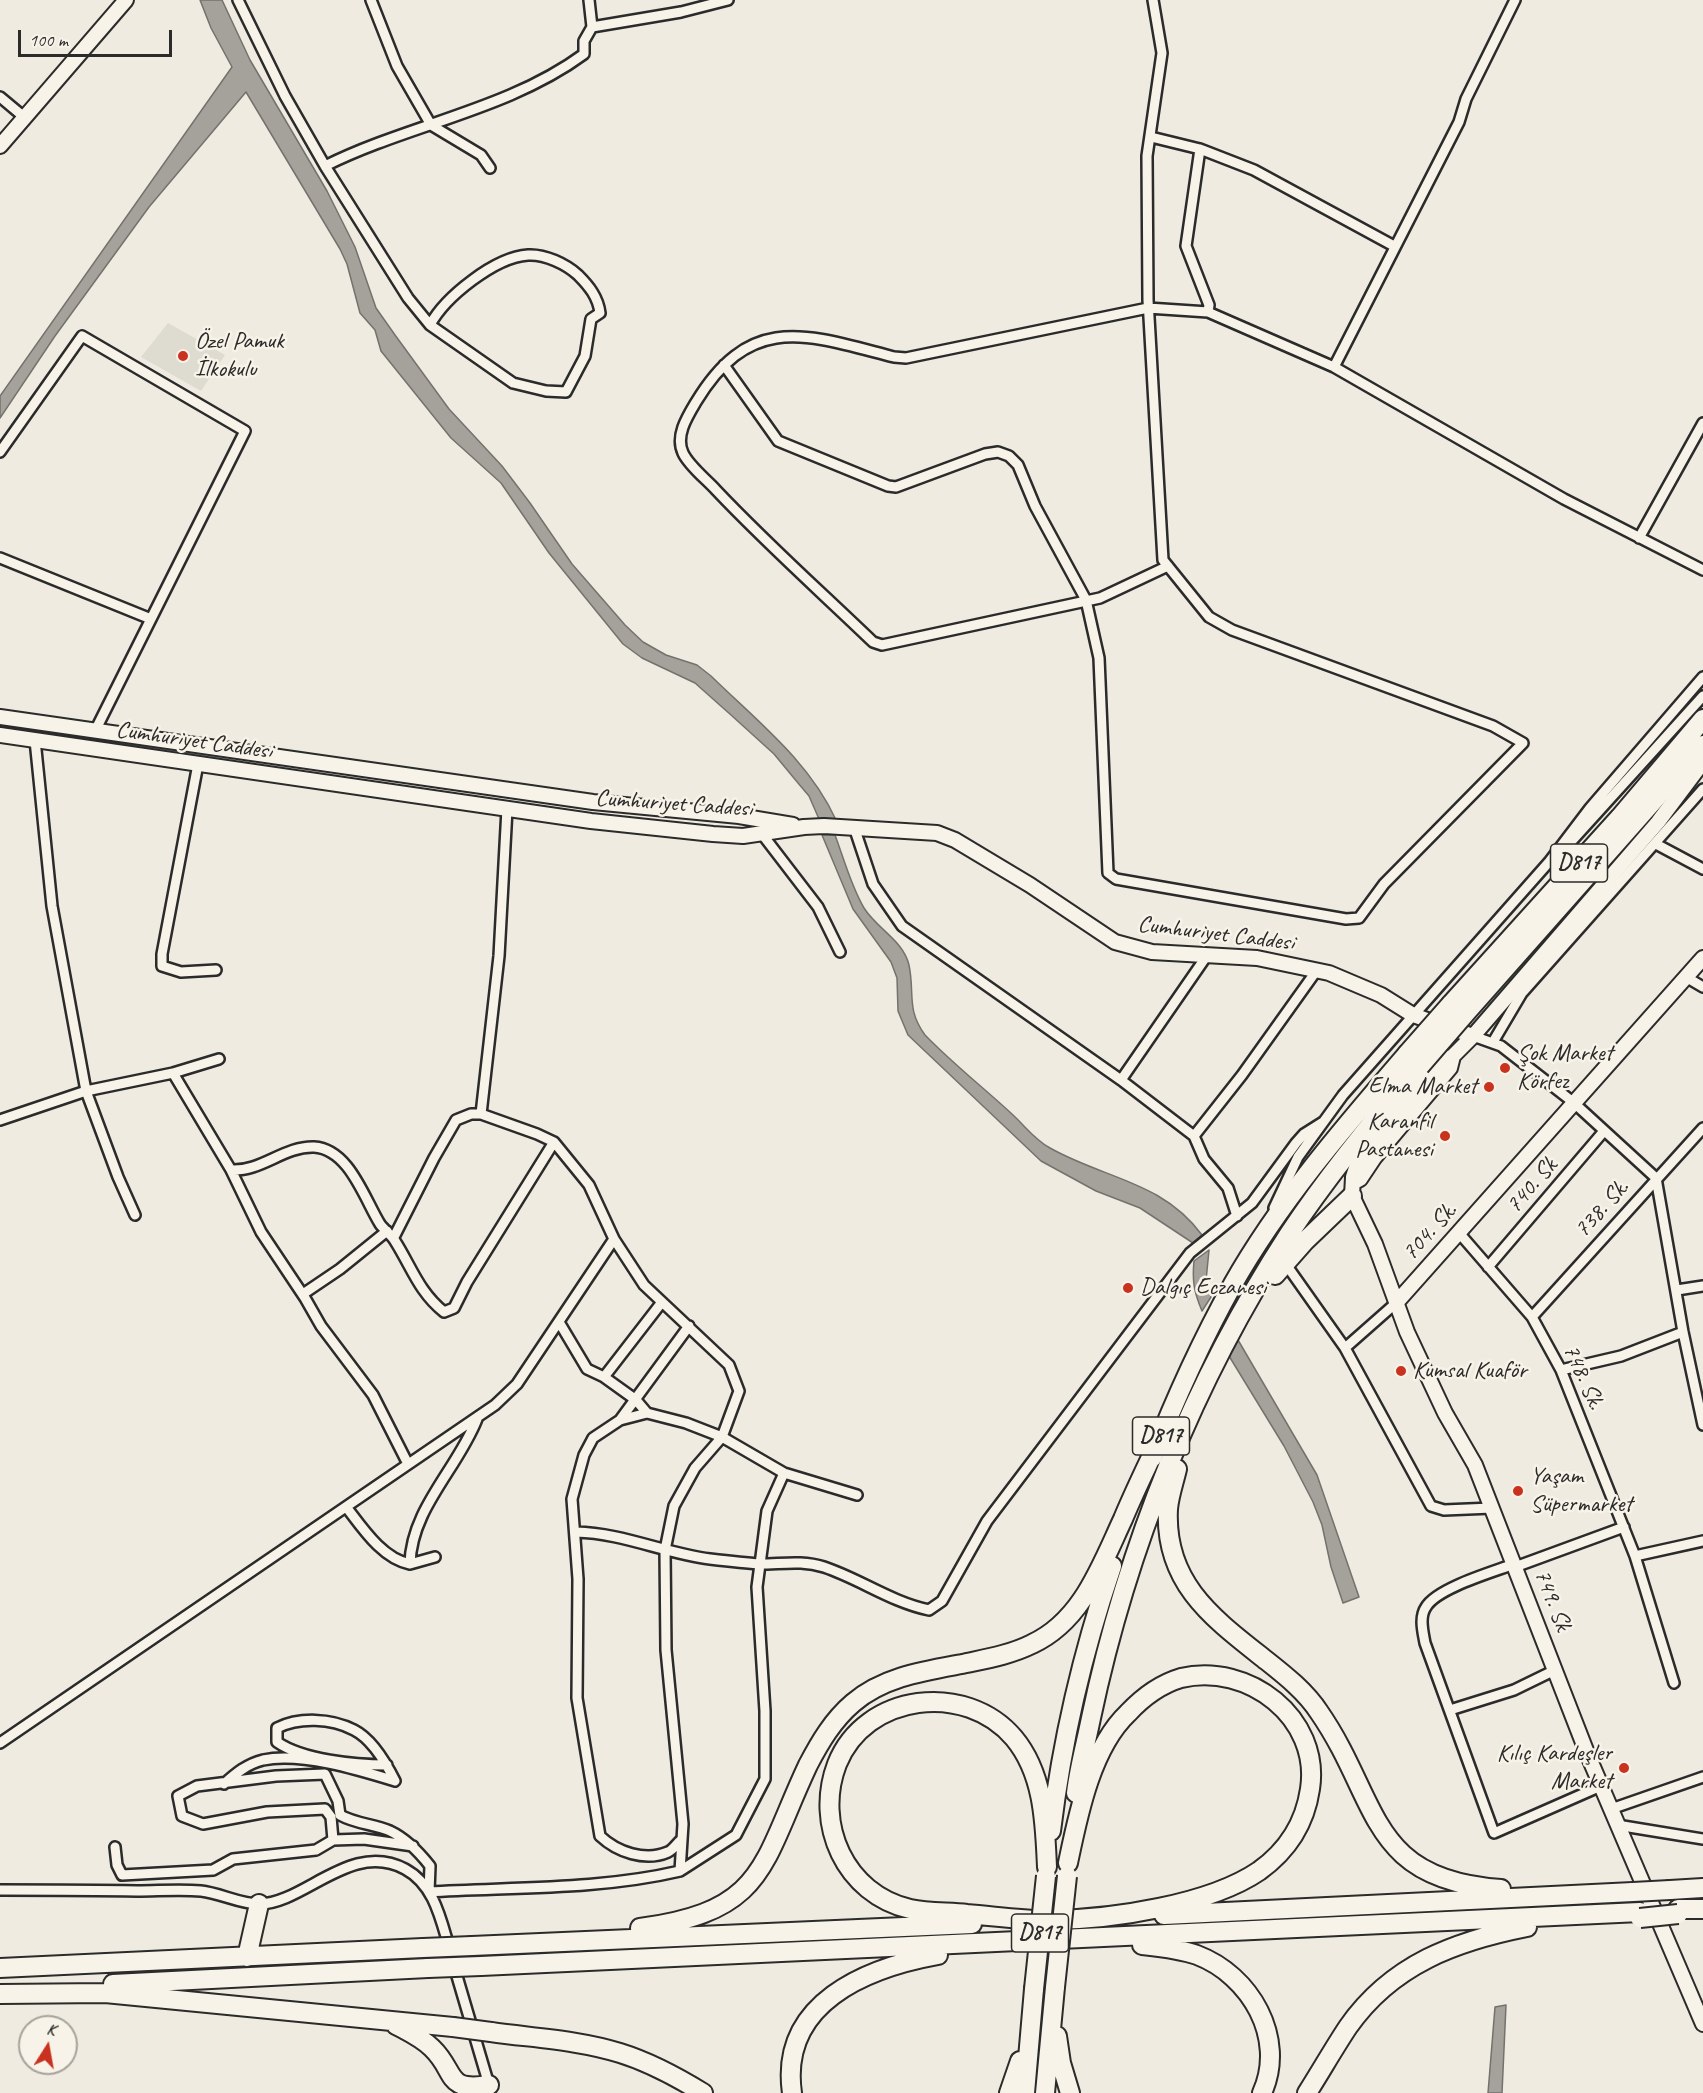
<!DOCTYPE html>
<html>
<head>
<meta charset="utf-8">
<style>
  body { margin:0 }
  #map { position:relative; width:1703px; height:2093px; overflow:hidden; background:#efebe0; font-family:Caveat,sans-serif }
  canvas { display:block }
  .north { position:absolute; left:18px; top:2015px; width:60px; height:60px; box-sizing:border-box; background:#f7f3e8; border:2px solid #a5a39c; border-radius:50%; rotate:11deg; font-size:16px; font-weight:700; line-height:24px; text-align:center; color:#2b2b2b }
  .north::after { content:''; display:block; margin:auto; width:21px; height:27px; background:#c8321e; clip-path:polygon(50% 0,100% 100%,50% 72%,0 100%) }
  .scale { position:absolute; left:18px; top:30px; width:154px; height:27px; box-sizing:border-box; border:3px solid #2b2b2b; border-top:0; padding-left:8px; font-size:18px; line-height:21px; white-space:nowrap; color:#2b2b2b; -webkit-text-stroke:4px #f7f3e8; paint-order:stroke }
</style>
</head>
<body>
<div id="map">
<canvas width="1703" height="2093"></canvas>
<div class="north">K</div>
<div class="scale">100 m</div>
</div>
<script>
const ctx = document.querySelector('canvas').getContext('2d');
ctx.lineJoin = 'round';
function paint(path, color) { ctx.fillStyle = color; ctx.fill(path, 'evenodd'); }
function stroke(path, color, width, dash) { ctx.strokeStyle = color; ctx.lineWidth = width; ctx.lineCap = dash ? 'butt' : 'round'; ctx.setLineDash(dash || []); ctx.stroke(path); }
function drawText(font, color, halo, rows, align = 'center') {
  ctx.font = font + ' Caveat,sans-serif'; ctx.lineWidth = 5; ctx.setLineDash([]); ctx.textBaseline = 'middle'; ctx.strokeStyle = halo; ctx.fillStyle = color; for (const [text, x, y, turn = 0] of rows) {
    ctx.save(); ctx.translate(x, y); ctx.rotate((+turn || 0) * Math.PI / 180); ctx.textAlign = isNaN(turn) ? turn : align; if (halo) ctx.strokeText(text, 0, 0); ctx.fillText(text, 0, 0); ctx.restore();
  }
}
const built = new Path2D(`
  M168,323L225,355L201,391L141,357Z`);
const water = new Path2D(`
  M200,0H222L250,60L327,191L355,247L376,308L395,335L449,409L502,466L530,503L572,564L625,625L643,642L666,655L697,665L711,676C757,721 809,761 836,820L819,819L809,796L798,783L774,754L731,715L695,683L642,658L623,644L549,553L501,483L451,438L381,351L375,330L360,313L347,264L340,249L246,92L149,207L55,336L0,418V396L232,67L211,28Z
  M822,835H835C844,859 851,886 864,908C877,929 903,940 909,965C915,994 906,1009 925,1035C953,1064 984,1088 1013,1115C1025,1126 1035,1140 1050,1148C1105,1179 1162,1181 1202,1235L1193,1243L1140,1208L1096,1191L1041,1161L908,1035L898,1011L897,978L891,962L853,909Z
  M1209,1250L1206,1281L1211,1297L1202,1311C1194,1292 1192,1281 1194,1261Z
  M1238,1340L1317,1475L1359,1597L1343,1603L1331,1567L1322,1525L1313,1502L1284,1446L1229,1356Z
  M1506,2005L1502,2093H1488L1495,2007Z`);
const street = new Path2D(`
  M238,0L285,96L325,166L408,298L430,325L513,383L546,391L566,392L585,356L591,319L600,313C598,297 589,286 578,275C566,264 545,254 528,255C495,257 445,297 430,325
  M371,0L397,66L431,125L481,155L490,168
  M592,27L681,12L728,0
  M0,97L24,117
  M1151,137L1200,149L1254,170L1394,246
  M1200,149L1186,246L1209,305L1208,312
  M325,166C409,124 508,110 584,54V41L592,27L589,0
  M724,365L778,441L888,486L896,487L985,454L998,452L1009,456L1018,465L1035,506L1086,600L1099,658L1108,873L1116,879L1346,919L1359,918L1384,884L1523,743L1493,726L1232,630L1209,617L1163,560L1148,300L1147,156L1162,53L1153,0
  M1334,367L1459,122L1466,99L1515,0
  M0,452L82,336L245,431L95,731
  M1639,538L1703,423
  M0,558L151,619
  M1168,566L1100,598L882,645L873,642C821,592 766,543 716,490C706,479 689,466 683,453C675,436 687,417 696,402C751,311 808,335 894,357L906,358L1148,308L1208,312L1334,367L1564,499L1703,570
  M35,740L52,906L86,1091L118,1177L135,1215
  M198,764L162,954V966L181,972L216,970
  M854,827L873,884L902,926L1121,1080L1194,1136L1204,1159L1228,1188L1237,1216
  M762,834L818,907L840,952
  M1569,844L1703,696
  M1656,844L1703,869
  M1686,977L1703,987
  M1473,1036L1501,1046L1573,1102L1656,1178L1683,1332L1703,1425
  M1493,1042L1522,993L1703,789
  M173,1073L231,1170C261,1172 284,1146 314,1147C349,1149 364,1198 380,1224C384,1230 391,1234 395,1241C412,1268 419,1292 444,1312L454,1308L467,1282L554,1142
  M1121,1080L1208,954
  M481,1114L499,956L507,809
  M0,1120L86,1091L173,1073L219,1059
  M1194,1136L1242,1075L1317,970
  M231,1170L261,1232L305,1298L321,1326L373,1395L408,1464
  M1274,1208L1298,1157L1343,1095L1549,862L1590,808L1703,677
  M1460,1234L1532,1317L1561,1370L1635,1556L1674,1683
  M394,1237L434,1158L456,1120L471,1114H481L537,1134L554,1142L589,1185L614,1239L644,1285L729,1365L739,1391L722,1437L695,1468L674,1506L665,1550L666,1650L683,1824L680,1871C599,1890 512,1887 429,1892L430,1866C419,1852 407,1839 390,1831C374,1824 356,1824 340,1815L338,1801L325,1774L276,1776L197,1786L178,1796L182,1816L203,1824L267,1812L325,1809L331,1817L333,1840L364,1839L413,1846
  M1285,1263L1345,1348
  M1488,1267L1604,1131
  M1677,1290L1703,1286
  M303,1294L340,1269L387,1231
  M1396,1303L1345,1348L1431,1506L1444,1510L1492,1508
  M1532,1317L1703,1128
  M559,1322L587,1369L604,1377L636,1400L647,1413
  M1561,1370L1621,1356L1683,1332
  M604,1377L662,1302
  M620,1420L689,1326
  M347,1508C363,1529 383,1559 410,1564C411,1509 458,1468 477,1419
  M576,1532C622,1533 664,1553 710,1559C727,1561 744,1563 760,1564C782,1564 802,1560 824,1567C860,1579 891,1602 929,1610L942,1601L987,1521L1190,1253L1252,1203L1296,1143L1304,1134L1323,1122
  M1635,1556L1703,1541
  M410,1564L435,1557
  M1514,1564C1493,1572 1437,1588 1426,1607C1419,1617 1423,1632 1425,1643L1494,1833L1601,1786
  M1515,1567L1624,1527
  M1450,1710L1514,1690L1555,1670
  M0,1743L495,1405L517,1384L614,1239
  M224,1784C236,1773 247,1764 263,1760C301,1752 359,1770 395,1781C387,1765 372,1739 354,1730C331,1718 299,1717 277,1728V1742C303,1760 355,1765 387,1765
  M1611,1809L1703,1777
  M1617,1825L1703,1839
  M682,1839C678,1842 673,1850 668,1852C645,1862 617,1852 600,1836L577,1698L578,1579L572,1499L584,1455L593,1438L620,1420L647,1413L686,1423L722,1437L784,1473L857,1495
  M115,1847L117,1865L122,1875L213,1870L233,1859L316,1850L333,1840
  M680,1871L736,1835L765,1779V1711L757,1587L767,1511L784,1473
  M0,1890C46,1890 91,1890 137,1891C158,1891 180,1889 201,1891C220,1893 240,1904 259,1904C304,1904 351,1840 405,1869C435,1885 441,1921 450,1950
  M454,1966L489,2085`);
const secondary = new Path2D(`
  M0,146L126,0
  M0,717L593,802L739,816L793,825
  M0,735L591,821L713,834L743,836L804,827L824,826L937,833L955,840L1030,885L1115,942L1152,952L1257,958L1329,973L1381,995L1413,1015L1473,1036
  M1703,762L1658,822L1473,1036L1453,1056L1440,1062L1357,1165L1353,1177L1352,1196L1375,1244L1407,1332L1445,1413L1475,1465L1587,1753L1703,2024
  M1353,1183L1360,1179L1374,1158L1450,1068L1453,1056
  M1396,1303L1703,958`);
const highway = new Path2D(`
  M1451,1004L1620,817L1703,719
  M1464,1015L1703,745
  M1275,1275L1305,1241L1352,1196
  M1152,1458C1175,1399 1202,1340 1233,1284C1280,1201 1345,1126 1407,1054
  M1177,1469C1174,1482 1169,1496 1168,1509C1164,1584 1214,1619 1267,1661C1286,1676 1306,1692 1319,1712C1380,1800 1367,1880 1501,1889
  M1076,1793C1079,1768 1086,1743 1091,1718C1127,1547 1194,1380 1289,1234C1329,1174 1374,1119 1420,1066
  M1051,1831C1062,1741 1083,1651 1112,1566
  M1047,1867C1045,1823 1044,1774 1014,1738C966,1681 865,1693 837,1764C814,1824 845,1894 910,1909C928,1913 949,1912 967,1914C995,1916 1024,1921 1053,1920C1112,1919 1209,1905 1259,1871C1287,1851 1305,1823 1310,1789C1321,1718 1248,1662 1181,1678C1161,1684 1142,1698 1128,1713C1091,1748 1078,1815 1068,1863
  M1670,1890L1703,1888
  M1678,1909H1703
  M1164,1915L1633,1892
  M640,1928C766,1911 761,1865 808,1765C820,1742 833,1720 853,1703C883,1677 924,1671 962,1664C985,1659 1010,1655 1032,1644C1082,1621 1101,1566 1123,1519C1133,1495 1144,1472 1155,1449
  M1142,1945C1160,1947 1180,1949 1197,1955C1250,1975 1287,2038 1262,2093
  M472,1946L972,1924
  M247,1957L259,1904
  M481,1966L1640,1912
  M0,1968L423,1948
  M113,1984L428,1968
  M0,1994L105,1993L453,2027
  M396,2025C409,2032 422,2038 432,2048C457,2072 444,2092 489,2085
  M491,2032C533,2038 579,2040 620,2053C649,2062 677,2077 703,2093
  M1057,2036L1061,2063L1070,2093
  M792,2093C779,2003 866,1968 938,1955
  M1009,2093L1020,2061
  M1025,2093L1034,1989
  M1045,2093L1055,1987
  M1307,2093C1321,2071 1334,2048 1348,2027C1392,1964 1456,1941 1527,1927`);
const highwayBridge = new Path2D(`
  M1407,1054L1451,1004
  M1420,1066L1464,1015
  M1633,1892L1670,1890
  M1640,1918L1678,1914
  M423,1948L472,1946
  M428,1968L481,1966
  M1055,1987L1067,1876
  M1034,1989L1046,1876
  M453,2027L491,2032`);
const markers = [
  [183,356,6,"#c8321e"],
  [1505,1068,6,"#c8321e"],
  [1489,1087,6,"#c8321e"],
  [1445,1136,6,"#c8321e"],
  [1128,1288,6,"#c8321e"],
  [1401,1371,6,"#c8321e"],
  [1518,1491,6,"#c8321e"],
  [1624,1768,6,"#c8321e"]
];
const shields = [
  [1579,863,57],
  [1161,1436,57],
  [1040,1933,57]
];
const shieldNames = [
  ["D817",1579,863],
  ["D817",1161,1436],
  ["D817",1040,1933]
];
const poiNames = [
  ["Özel Pamuk",195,342],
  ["İlkokulu",195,370],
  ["Şok Market",1517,1054],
  ["Körfez",1517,1082],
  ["Elma Market",1477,1087,"right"],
  ["Karanfil",1433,1122,"right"],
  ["Pastanesi",1433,1150,"right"],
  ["Dalgıç Eczanesi",1140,1288],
  ["Kumsal Kuaför",1413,1371],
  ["Yaşam",1530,1477],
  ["Süpermarket",1530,1505],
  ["Kılıç Kardeşler",1612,1754,"right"],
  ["Market",1612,1782,"right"]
];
const streetNames = [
  ["Cumhuriyet Caddesi",194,741,8],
  ["Cumhuriyet Caddesi",674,804,4],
  ["Cumhuriyet Caddesi",1216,934,7],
  ["740. Sk",1532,1186,-49],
  ["738. Sk.",1602,1209,-48],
  ["704. Sk.",1430,1232,-48],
  ["748. Sk.",1583,1377,66],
  ["749. Sk",1552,1600,69]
];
paint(built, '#dedbd1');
paint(water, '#a4a29a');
stroke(water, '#74726e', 1.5);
stroke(street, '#2b2b2b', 14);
stroke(secondary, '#2b2b2b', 18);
stroke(highway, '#2b2b2b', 22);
stroke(street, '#f7f3e8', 9);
stroke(secondary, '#f7f3e8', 14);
stroke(highway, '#f7f3e8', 18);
stroke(highwayBridge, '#2b2b2b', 22, []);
stroke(highwayBridge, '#f7f3e8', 18);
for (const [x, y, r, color] of markers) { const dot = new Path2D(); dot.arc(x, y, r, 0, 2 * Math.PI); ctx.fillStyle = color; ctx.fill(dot); stroke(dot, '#f7f3e8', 2); }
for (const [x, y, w] of shields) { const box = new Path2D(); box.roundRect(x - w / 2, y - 19, w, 38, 4.5); ctx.fillStyle = '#f7f3e8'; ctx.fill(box); stroke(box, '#2b2b2b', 1.5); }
drawText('bold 22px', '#2b2b2b', null, shieldNames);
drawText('24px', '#2b2b2b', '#f7f3e8', poiNames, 'left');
drawText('24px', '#2b2b2b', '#f7f3e8', streetNames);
</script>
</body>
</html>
